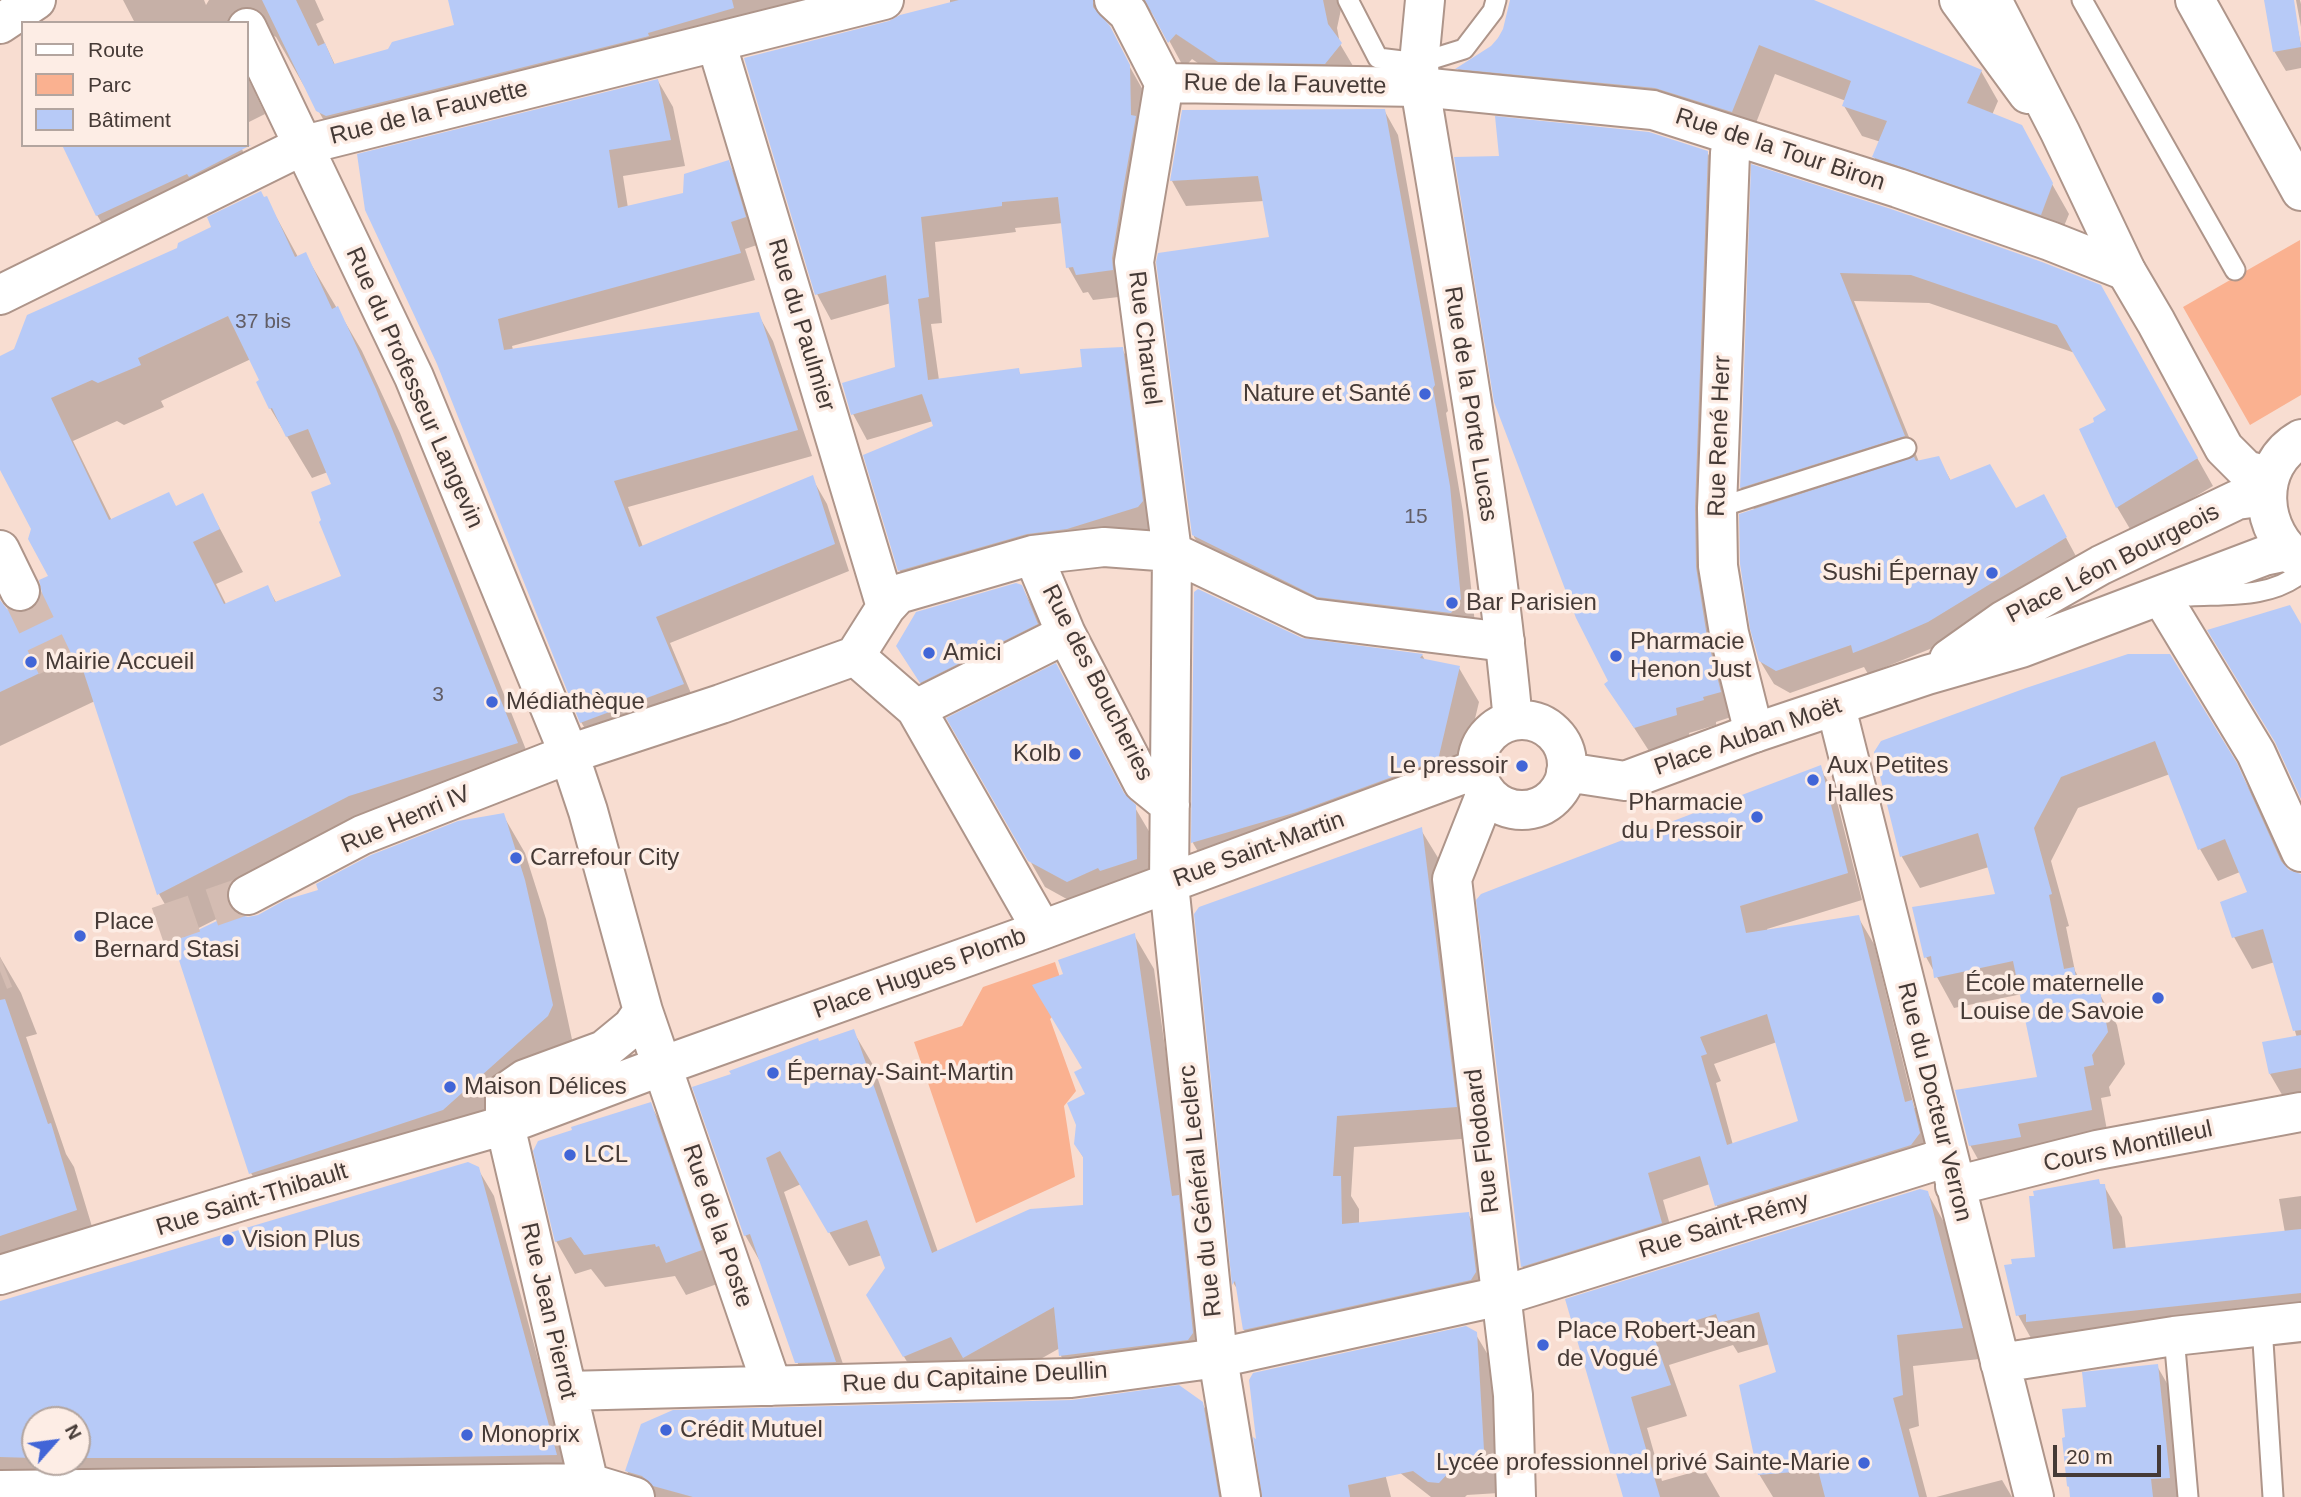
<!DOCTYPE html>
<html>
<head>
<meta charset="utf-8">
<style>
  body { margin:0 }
  #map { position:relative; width:2301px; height:1497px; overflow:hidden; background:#f8ddd1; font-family:Helvetica,sans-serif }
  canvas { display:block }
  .legend { position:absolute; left:21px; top:21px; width:228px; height:126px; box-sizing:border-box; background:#fdede5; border:2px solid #b3a59f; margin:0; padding:9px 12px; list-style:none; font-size:21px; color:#453a36 }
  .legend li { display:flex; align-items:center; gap:14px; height:35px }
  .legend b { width:35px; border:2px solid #b3a59f }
  .north { position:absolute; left:21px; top:1406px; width:70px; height:70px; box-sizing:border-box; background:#fdede5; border:2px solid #b3a59f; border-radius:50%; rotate:62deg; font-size:19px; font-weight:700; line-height:28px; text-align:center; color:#453a36 }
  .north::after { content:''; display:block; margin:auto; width:24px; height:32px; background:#4165d7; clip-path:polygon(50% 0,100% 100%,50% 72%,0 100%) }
  .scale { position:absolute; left:2053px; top:1445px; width:108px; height:32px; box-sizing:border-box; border:4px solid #453a36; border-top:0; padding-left:9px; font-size:21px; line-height:24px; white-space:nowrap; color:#453a36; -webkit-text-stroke:5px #fdede5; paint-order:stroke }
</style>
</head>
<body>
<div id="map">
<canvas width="2301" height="1497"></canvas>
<ul class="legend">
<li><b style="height:9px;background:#fff"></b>Route</li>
<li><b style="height:19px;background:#fab190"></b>Parc</li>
<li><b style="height:19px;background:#b7caf7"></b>Bâtiment</li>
</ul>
<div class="north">N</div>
<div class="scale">20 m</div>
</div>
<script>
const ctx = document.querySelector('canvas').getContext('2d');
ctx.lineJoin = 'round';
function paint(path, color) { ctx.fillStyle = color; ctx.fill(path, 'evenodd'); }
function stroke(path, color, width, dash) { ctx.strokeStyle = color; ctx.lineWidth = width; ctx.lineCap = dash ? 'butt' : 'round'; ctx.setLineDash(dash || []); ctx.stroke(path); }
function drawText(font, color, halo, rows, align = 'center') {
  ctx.font = font + ' Helvetica,sans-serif'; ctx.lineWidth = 7; ctx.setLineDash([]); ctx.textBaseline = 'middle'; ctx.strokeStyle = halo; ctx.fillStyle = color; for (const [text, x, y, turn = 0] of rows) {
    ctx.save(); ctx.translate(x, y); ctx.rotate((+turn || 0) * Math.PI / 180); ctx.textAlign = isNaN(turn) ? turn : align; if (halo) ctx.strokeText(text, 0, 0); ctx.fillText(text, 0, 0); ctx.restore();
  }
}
const green = new Path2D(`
  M2300,240L2301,395L2250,425L2183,307Z
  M1055,962L1068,1002L1050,1019L1076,1091L1064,1106L1075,1177L976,1223L914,1042L962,1026L983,987Z`);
const shadow = new Path2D(`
  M123,0H204L206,5L209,0H315L324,20L316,24L335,65L389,51L457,27L450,0H853L334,138L276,37L247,23H135Z
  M950,0H1092L1144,92L1127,296L1093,300L1088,292L1083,293L1068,267L1063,223L1015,228L1016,232L935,242L942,323L931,324L939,380L1018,370L1021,375L1084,369L1122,349L1137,375L1153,532L915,596L900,571L865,456L935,427L933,421L867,440L853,414L897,368L891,303L831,320L817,294L890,23L950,4Z
  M1141,0H1343L1337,28L1340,44L1356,71L1234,88L1192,59L1184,68L1158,20Z
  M1512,0H1809L1981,71L1998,101L1992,115L2035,154L2069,214L2057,243L1892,187L1874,157L1881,142L1862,136L1844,106L1846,101L1775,74L1749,141L1474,98L1458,69L1492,47L1504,30Z
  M2266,0H2292L2301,45V68L2286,71L2274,51Z
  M2296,0H2300L2301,4V27Z
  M247,76L265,114L247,123Z
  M658,81L673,107L685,166L623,176L628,208L684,195L728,162L743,189L760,244L745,249L755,280L512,346L513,350L758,314L773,341L812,456L628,507L643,547L812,478L827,504L849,571L670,643L698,710L597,748L581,722L438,363Z
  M1384,110L1398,135L1448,411L1446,413L1463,512L1475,624L1333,621L1209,562L1194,537L1158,262L1271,238L1264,201L1186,206L1172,181L1183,112Z
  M240,145L256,179L113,242L97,215Z
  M1707,152L1721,177L1734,716L1716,722V725L1689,733L1690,740L1649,751L1606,684L1610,682Z
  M1753,167L2100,286L2213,486L2133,534L2117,507L2097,423L2108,411L2075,353L1929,303L1854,301L1919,462L1938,458L1951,481L2015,511L2056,519L2078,560L1940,645L1868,674L1864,667L1790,693L1774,684L1760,661L1755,511L1741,488Z
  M266,198L298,257L305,254L362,351L400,433L540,785L374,839L187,934L189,937L258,916L503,815L525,853L546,919L573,1044L464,1147L272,1211L251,1173L185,939L159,894L95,701L0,746V602L6,610L19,615L31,612L39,605L51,577L33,529L0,466V358ZM251,359L262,381L270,408L312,478L328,472L333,485L343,577L277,604L268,588L226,604L216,584L243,572L202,495L176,508L112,521L73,441L117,421L124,425L164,407L161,401Z
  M1021,586L1040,620L1055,657L940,715L898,646Z
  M1195,593L1307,641L1422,655L1425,660L1459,668L1479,702L1457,794L1213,877L1193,843Z
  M2072,673L2235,764L2254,797L2288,872L2301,875V1103L2288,1105L2270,1074L2297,1038L2275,962L2252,969L2234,937L2249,893L2240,872L2218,881L2200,849L2170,774L2078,808L2051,861L2069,926L2066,927L2075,971L2082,983L2099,993L2117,1025L2125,1064L2109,1087L2111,1096L2101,1098L2109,1141L1988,1177L1970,1145L2039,1078L2022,994L1954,1008L1926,957L1997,896L1989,867L1920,888L1902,857L1876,752Z
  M949,719L1126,798L1134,806L1150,833L1151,886L1083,908L1045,887Z
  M1820,767L1835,794L1862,900L1767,929L1768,931L1858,917L1874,944L1914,1107L1927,1129L1935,1161L1732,1232L1717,1206L1710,1184L1663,1200L1677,1250L1538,1293L1522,1266ZM1777,1042L1800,1122L1733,1145L1716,1083L1721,1081L1714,1064Z
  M1421,830L1440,861L1474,1138L1354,1147L1351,1196L1359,1209V1224L1468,1214L1487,1245L1494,1305L1263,1361L1244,1330L1239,1292L1234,1284L1196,914Z
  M1134,935L1154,969L1188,1213L1212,1368L1080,1390L1061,1356L1060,1348L984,1391L924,1390L888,1330L887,1268L882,1255L849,1266L801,1184L784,1192L854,1396L817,1397L797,1362L762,1265L745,1235L695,1088L853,1031L873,1065L938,1252L1084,1207L1085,1160L1075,1144L1087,1095L1066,975Z
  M0,957L21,993L37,1034L26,1037L66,1154L74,1167L100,1253L0,1287Z
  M650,1104L669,1137L720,1283L686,1295L675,1276L605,1287L591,1269L575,1274L556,1241Z
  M478,1169L494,1196L569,1474L0,1497V1303ZM35,1420H77V1462H35Z
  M2098,1181L2101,1186H2104L2122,1217L2126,1250L2285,1233L2279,1199L2301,1196V1327L2036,1347L2018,1315L2037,1259Z
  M1927,1192L1945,1224L1980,1359L1913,1366L1919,1426L1909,1429L1927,1497H1773L1759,1474L1778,1373L1770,1344L1738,1353L1733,1345L1669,1365L1687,1416L1647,1428L1662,1481L1704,1469L1720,1497H1625L1567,1300Z
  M1475,1333L1491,1360L1499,1493L1467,1495L1465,1497H1431L1381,1458L1391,1497H1264Z
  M2157,1366L2176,1399L2186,1497H2072L2088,1409Z
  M1202,1403L1217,1430L1228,1497H642L627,1471Z
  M2002,1480L2012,1497H1936Z`);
const building = new Path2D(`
  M262,0H296L318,46L325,43L334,64L388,49L392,42L454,25L448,0H732L734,8L648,33L649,36L326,116L316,111Z
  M959,0H1093V7L1110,26L1130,65L1131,115L1136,116L1124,184L1112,258L1113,270L1076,275L1073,267L1066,268L1058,197L1002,202V206L921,217L929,297L918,299L928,380L1019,368L1020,374L1082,367L1080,349L1123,347L1143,501L1138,507L1067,529L1027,534L898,571L863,455L933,426L922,394L851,415L842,383L895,367L886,275L815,295L744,58L889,21L900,15Z
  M1145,0H1323L1328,24L1342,43L1325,64L1218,62L1176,34L1168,43Z
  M1510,0H1814L1982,70L1967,103L2022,125L2053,183L2041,215L1872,157L1887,121L1842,106L1851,81L1759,45L1732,112L1655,88L1455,69L1491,46L1498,38L1503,29Z
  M2264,0H2294L2301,47L2273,52Z
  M658,79L671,140L609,150L618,208L683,193L684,174L729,160L746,217L731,222L741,253L498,319L504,350L759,312L798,430L614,481L639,547L813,475L835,544L656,617L684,684L580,723L437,364L365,210L357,154Z
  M1385,109L1435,385L1433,388L1450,486L1461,599L1451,613L1317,597L1192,535L1156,262L1158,253L1269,237L1258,176L1170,181L1182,110Z
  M1495,116L1649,132L1708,151L1695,507L1696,567L1707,637L1721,692L1703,697L1704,700L1676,708L1677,715L1634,728L1604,684L1608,681L1576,618L1494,402L1454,157L1499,156Z
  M62,145H251L189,177L187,174L96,216Z
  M1751,164L1891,209L2042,262L2101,285L2198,458L2116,508L2079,429L2094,422L2093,418L2106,410L2057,325L1911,275L1840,273L1905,436L1740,488Z
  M261,191L264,197L267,196L295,257L306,252L332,309L338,306L376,389L518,743L349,796L157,895L78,655L0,692V600L7,609L18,613L30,610L38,603L42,593L39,580L48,576L28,539L31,529L0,470V356L14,349L27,315L177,248L178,243L211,227L207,217ZM228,316L259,380L256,382L269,409L272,408L286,437L308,429L331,484L311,492L321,520L319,522L341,576L275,602L268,585L224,604L193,542L220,529L203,493L176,506L169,492L109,520L51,398L92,380L98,383L141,365L138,358Z
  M1939,456L1950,480L1990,464L2016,508L2044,494L2067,537L1928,622L1884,641L1853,653L1851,645L1776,671L1759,661L1750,629L1740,564L1739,514L1914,457L1916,461Z
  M1016,583L1022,585L1038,624L920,683L896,646L916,612Z
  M1198,589L1302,638L1423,654L1420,658L1460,666L1438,760L1297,812L1191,843L1194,592Z
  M2290,605L2301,624V799L2275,742L2207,630Z
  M2128,654H2170L2237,763L2281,861L2289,870L2301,874V1030L2293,1031L2263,929L2232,938L2220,902L2247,892L2225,839L2198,850L2155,741L2061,777L2034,828L2052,894L2049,895L2064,969L2074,967L2076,977L2100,991L2108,1032L2092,1055L2094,1065L2084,1067L2092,1110L2018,1124L2021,1137L1969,1146L1955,1090L2037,1077L2013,961L1934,978L1931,956L1924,958L1912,907L1995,894L1978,833L1900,857L1874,752L1881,741L2026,688Z
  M1056,663L1124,793L1136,805L1137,859L1100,871L1098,868L1067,882L1028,861L946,718Z
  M1821,765L1848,873L1740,906L1746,933L1859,915L1905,1102L1912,1100L1920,1133L1911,1145L1715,1206L1700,1156L1648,1173L1662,1223L1521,1267L1476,900L1481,894L1504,885ZM1767,1014L1798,1121L1727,1145L1701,1056L1707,1054L1700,1037Z
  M504,813L525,880L548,982L553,1005L548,1016L443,1110L249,1174L173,942L221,919L238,914L248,917L258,915L285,900L318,890L316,884L371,855L458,821Z
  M1422,827L1457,1107L1337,1116L1333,1176H1341L1342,1224L1469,1212L1476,1272L1471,1280L1243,1330L1235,1281L1232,1285L1194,914L1199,907Z
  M1135,933L1172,1196L1179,1195L1193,1333L1188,1340L1059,1356L1054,1307L963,1358L951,1337L903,1357L866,1295L885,1268L867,1220L828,1233L780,1151L766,1158L836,1362L795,1363L750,1234L744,1236L692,1087L731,1074L729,1071L818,1038L819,1041L854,1029L932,1253L1030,1209L1083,1205V1157L1074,1144L1076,1125L1067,1103L1085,1094L1074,1072L1082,1068L1032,985L1063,974L1058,960Z
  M5,999L48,1124L51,1123L77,1210L0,1236V1000Z
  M2301,1035V1068L2269,1074L2262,1042Z
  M651,1102L702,1250L666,1263L659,1246L656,1247L655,1244L584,1255L571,1237L555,1242L533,1151L538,1141L572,1130L571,1127Z
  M468,1162L479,1167L557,1455L390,1458H77V1420H35V1458L0,1457V1301Z
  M2099,1179L2100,1184H2105L2113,1249L2301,1229V1293L2026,1322V1314L2016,1316L2004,1265L2012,1264L2011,1259L2035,1257L2029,1196H2034L2033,1191Z
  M1920,1189L1928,1191L1963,1328L1897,1335L1903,1395L1893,1398L1919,1497H1825L1818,1470L1758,1475L1739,1385L1776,1372L1759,1312L1719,1323L1716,1314L1653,1334L1671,1385L1631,1397L1660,1497H1623L1565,1299Z
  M1466,1326L1477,1332L1485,1467L1452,1469L1439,1483L1428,1482L1413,1471L1367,1481L1348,1485L1350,1497H1262L1253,1437L1256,1439L1249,1380L1253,1373Z
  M2158,1364L2170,1478L2151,1479L2153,1497H2070L2069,1487L2067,1486L2062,1438L2065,1437L2062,1409L2086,1407L2082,1372Z
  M1179,1385L1203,1402L1219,1497H693L653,1486L642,1476L625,1471L641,1424L673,1410L1072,1400Z`);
const streetTunnel = new Path2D(`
  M20,591L56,666
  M158,926L248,895
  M0,971L5,969`);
const lane = new Path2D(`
  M1348,0L1378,58L1419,63L1464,49L1493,11L1496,0
  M2082,0L2235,270
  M1717,508L1906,448
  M2190,596C2227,594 2271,598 2301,573
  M2262,1326L2273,1497
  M2174,1336L2188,1497`);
const street = new Path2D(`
  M1114,0L1128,13L1164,83L1420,87L1653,110L1898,188L2050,241L2126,271
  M247,28L414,377L569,754L588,811L643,1011L772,1386
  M716,42L886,607
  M1164,83L1134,262L1172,552L1169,884L1218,1358L1241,1497
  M1734,136L1730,153L1717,508L1718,566L1729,633L1754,733
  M0,295L304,145L884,0
  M0,550L20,591
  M1033,555L1066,634L1143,783L1170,805
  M2161,596L2256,753L2301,852
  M855,656L886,607L898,594L1033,555L1104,547L1172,552L1311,618L1505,642
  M855,656L916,709L1042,930
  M1836,707L2034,1497
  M916,709L1066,634
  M248,895L362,835L569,754L721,704L855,656
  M1955,1186L2097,1150L2301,1112
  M0,1275L248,1199L505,1125L662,1066L1042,930L1477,769
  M2000,1363L2174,1336L2301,1322
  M567,1391L1071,1378L1218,1358L1501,1296L1948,1157
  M0,1490L589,1483L635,1497
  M592,1497L505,1125V1093L525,1079L604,1050L632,1027L643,1011`);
const secondary = new Path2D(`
  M1425,0L1419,63L1420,87C1455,298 1493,508 1513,721
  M1959,0L2028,94
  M0,24L36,0
  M1949,659L2004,620L2101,565L2237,500L2266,496
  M1477 765a45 45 0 1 1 90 0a45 45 0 1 1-90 0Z
  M1566,772L1625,781L1754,733L1927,675L2021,648L2264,556L2288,551
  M1486,793L1452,879L1513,1395L1516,1497`);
const primary = new Path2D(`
  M1992,0L2060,132L2126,271L2156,322L2224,448L2246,470L2270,477
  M2195,0L2301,191
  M2301,439C2253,466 2259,533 2301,561`);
const markers = [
  [1425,394,7,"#4165d7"],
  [1992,573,7,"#4165d7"],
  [1452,603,7,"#4165d7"],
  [929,653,7,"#4165d7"],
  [1616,656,7,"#4165d7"],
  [31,662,7,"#4165d7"],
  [492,702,7,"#4165d7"],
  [1075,754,7,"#4165d7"],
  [1522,766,7,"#4165d7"],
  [1813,780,7,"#4165d7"],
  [1757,817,7,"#4165d7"],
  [516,858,7,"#4165d7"],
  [80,936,7,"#4165d7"],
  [2158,998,7,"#4165d7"],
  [773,1073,7,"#4165d7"],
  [450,1087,7,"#4165d7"],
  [570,1155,7,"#4165d7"],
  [228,1240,7,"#4165d7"],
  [1543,1345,7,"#4165d7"],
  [666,1430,7,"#4165d7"],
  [467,1435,7,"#4165d7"],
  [1864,1463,7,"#4165d7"]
];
const numberNames = [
  ["37 bis",263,322],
  ["15",1416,517],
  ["3",438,695]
];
const streetNames = [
  ["Rue de la Fauvette",1285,85,1],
  ["Rue de la Fauvette",429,113,-14],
  ["Rue de la Tour Biron",1780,150,18],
  ["Rue du Paulmier",801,325,73],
  ["Rue Charuel",1144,338,83],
  ["Rue du Professeur Langevin",414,388,66],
  ["Rue de la Porte Lucas",1470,404,81],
  ["Rue René Herr",1720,436,-88],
  ["Place Léon Bourgeois",2113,564,-27],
  ["Rue des Boucheries",1097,683,63],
  ["Place Auban Moët",1748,737,-19],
  ["Rue Henri IV",406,820,-23],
  ["Rue Saint-Martin",1259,850,-20],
  ["Place Hugues Plomb",920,974,-20],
  ["Rue du Docteur Verron",1934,1102,76],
  ["Rue Flodoard",1483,1141,-97],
  ["Cours Montilleul",2128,1147,-12],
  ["Rue du Général Leclerc",1201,1191,-96],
  ["Rue Saint-Thibault",252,1200,-17],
  ["Rue de la Poste",717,1226,71],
  ["Rue Saint-Rémy",1724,1226,-17],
  ["Rue Jean Pierrot",548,1311,77],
  ["Rue du Capitaine Deullin",975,1378,-3]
];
const poiNames = [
  ["Nature et Santé",1411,394,"right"],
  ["Sushi Épernay",1978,573,"right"],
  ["Bar Parisien",1466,603],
  ["Pharmacie",1630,642],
  ["Henon Just",1630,670],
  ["Amici",943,653],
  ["Mairie Accueil",45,662],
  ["Médiathèque",506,702],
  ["Kolb",1061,754,"right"],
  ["Le pressoir",1508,766,"right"],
  ["Aux Petites",1827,766],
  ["Halles",1827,794],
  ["Pharmacie",1743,803,"right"],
  ["du Pressoir",1743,831,"right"],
  ["Carrefour City",530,858],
  ["Place",94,922],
  ["Bernard Stasi",94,950],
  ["École maternelle",2144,984,"right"],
  ["Louise de Savoie",2144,1012,"right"],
  ["Épernay-Saint-Martin",787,1073],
  ["Maison Délices",464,1087],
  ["LCL",584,1155],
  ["Vision Plus",242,1240],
  ["Place Robert-Jean",1557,1331],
  ["de Vogué",1557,1359],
  ["Crédit Mutuel",680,1430],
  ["Monoprix",481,1435],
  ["Lycée professionnel privé Sainte-Marie",1850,1463,"right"]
];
paint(green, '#fab190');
paint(shadow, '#0003');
paint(building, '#b7caf7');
stroke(streetTunnel, '#d4bcb2', 38, [38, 19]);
stroke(lane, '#ae958a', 23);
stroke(street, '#ae958a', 42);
stroke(secondary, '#ae958a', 42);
stroke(primary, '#ae958a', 42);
stroke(lane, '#fff', 19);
stroke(street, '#fff', 38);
stroke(secondary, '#fff', 38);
stroke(primary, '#fff', 38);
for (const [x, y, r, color] of markers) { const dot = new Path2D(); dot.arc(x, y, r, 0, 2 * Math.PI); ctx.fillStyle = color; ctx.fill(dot); stroke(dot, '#fdede5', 2.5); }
drawText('21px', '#625e66', null, numberNames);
drawText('24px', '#453a36', '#fdede5', streetNames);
drawText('24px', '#453a36', '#fdede5', poiNames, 'left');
</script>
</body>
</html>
